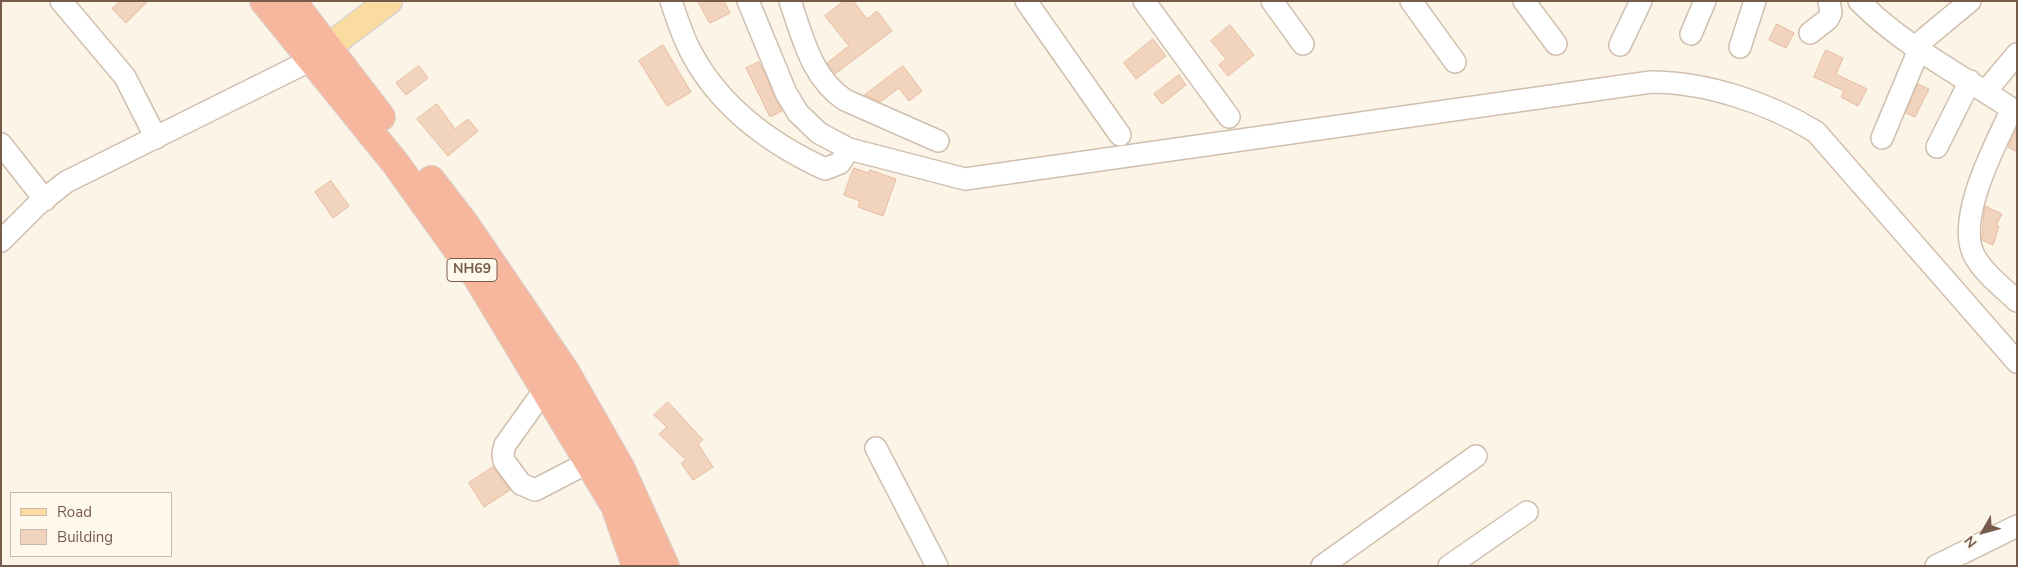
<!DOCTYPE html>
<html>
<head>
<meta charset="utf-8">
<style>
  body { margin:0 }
  #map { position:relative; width:2018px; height:567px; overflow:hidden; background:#fcf4e7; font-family:"Nunito Sans",sans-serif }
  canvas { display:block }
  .frame { position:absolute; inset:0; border:2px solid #765b4b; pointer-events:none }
  .legend { position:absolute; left:10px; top:492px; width:162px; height:65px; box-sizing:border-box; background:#fff8ed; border:1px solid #c8b9ac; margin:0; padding:6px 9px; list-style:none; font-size:15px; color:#765b4b }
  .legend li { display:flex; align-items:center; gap:10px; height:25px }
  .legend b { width:25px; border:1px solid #c8b9ac }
  .north { position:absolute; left:1958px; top:507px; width:50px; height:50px; -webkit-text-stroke:4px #fff8ed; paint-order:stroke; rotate:232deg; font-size:14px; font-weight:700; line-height:20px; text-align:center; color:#765b4b }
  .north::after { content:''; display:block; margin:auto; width:18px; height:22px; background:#765b4b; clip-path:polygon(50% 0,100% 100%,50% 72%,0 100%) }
</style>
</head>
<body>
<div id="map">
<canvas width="2018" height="567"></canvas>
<div class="frame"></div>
<ul class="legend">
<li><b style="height:6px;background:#fadba0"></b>Road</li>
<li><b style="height:14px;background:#f2d4be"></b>Building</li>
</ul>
<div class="north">N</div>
</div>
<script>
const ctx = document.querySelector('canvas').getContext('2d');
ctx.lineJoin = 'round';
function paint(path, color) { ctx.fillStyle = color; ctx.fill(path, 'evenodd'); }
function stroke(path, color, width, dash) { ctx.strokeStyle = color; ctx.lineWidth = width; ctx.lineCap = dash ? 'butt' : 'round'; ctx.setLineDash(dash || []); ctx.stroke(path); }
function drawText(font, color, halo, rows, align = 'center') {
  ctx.font = font + ' "Nunito Sans",sans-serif'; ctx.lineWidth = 4; ctx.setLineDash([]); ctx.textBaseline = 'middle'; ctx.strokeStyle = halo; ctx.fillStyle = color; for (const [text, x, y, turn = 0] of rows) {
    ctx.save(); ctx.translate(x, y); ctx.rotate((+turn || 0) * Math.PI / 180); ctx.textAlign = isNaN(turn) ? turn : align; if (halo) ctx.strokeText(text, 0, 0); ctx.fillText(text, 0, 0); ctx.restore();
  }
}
const building = new Path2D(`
  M120,1H148L126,23L112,9Z
  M698,1H724L730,13L710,23Z
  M844,1H853L867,19L877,11L892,31L835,74L827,63L849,46L825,16Z
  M1777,24L1794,33L1786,48L1769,40Z
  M1230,25L1254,55L1228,76L1219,65L1226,59L1211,41Z
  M1153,39L1166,56L1136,79L1124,63Z
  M663,45L691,92L667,106L639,61Z
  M1826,50L1843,58L1836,74L1867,89L1858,106L1841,97L1844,91L1814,77Z
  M759,62L782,111L770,117L746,68Z
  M419,66L428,78L406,95L396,83Z
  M903,66L922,91L909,101L899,88L880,102L865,95Z
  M1179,75L1186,85L1162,104L1154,94Z
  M1918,84L1929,89L1915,117L1906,113Z
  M437,104L455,129L468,119L478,131L448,156L417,119Z
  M2017,128V152L2008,147Z
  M854,168L868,173L870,170L896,179L883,216L858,207L860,201L844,195Z
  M331,181L349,206L333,218L315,192Z
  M1985,206L2002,214L1996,225L1999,226L1993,245L1982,240Z
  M668,402L703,440L698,444L713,467L693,480L681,463L686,460L659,434L667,427L654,415Z
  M493,467L510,490L484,507L469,483Z`);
const minor = new Path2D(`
  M61,1L125,77L156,138
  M671,1C677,19 683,38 692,54C721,108 771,144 825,169L840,163L849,149
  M748,1L786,93L798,113L819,133L849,149L965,179L1651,82C1706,82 1769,103 1816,132L2017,362
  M790,1C803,38 811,77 845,100L938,141
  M1026,1L1120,135
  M1144,1L1229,117
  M1272,1L1303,44
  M1411,1L1455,62
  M1524,1L1556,44
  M1859,1C1902,45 1961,75 2012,109C1996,143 1954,221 1975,257C1985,274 2002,287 2017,301
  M1810,33L1828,19L1831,13L1829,1
  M1691,34L1705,1
  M1620,45L1641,1
  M1740,47L1755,1
  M1986,91L2017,54
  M1882,138L1923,40L1970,1
  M1,144L45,200
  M1937,147L1970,81
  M1,241L37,205L66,182L311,60
  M545,389L505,445L503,454L504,461L521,484L535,490L589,462
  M876,448L937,566
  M1322,566L1476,456
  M1449,566L1527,512
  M1936,566L2017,526`);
const major = new Path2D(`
  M311,60L389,1`);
const highway = new Path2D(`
  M264,1L396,164L477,277L615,506L636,566
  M292,1L381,117
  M431,180L465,224L565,371L621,469L665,566`);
const shields = [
  [472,270,50]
];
const shieldNames = [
  ["NH69",472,270]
];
paint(building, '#f2d4be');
stroke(building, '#e4bb9f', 1);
stroke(minor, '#d0bfaf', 24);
stroke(major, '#dbd4d0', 29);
stroke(highway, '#dbd4d0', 30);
stroke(minor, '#fff', 21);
stroke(major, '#fadba0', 26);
stroke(highway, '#f6b79e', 28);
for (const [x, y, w] of shields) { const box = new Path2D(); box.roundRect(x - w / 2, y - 11.5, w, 23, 4); ctx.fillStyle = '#fff8ed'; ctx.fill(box); stroke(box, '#765b4b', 1); }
drawText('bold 14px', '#765b4b', null, shieldNames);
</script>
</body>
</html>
